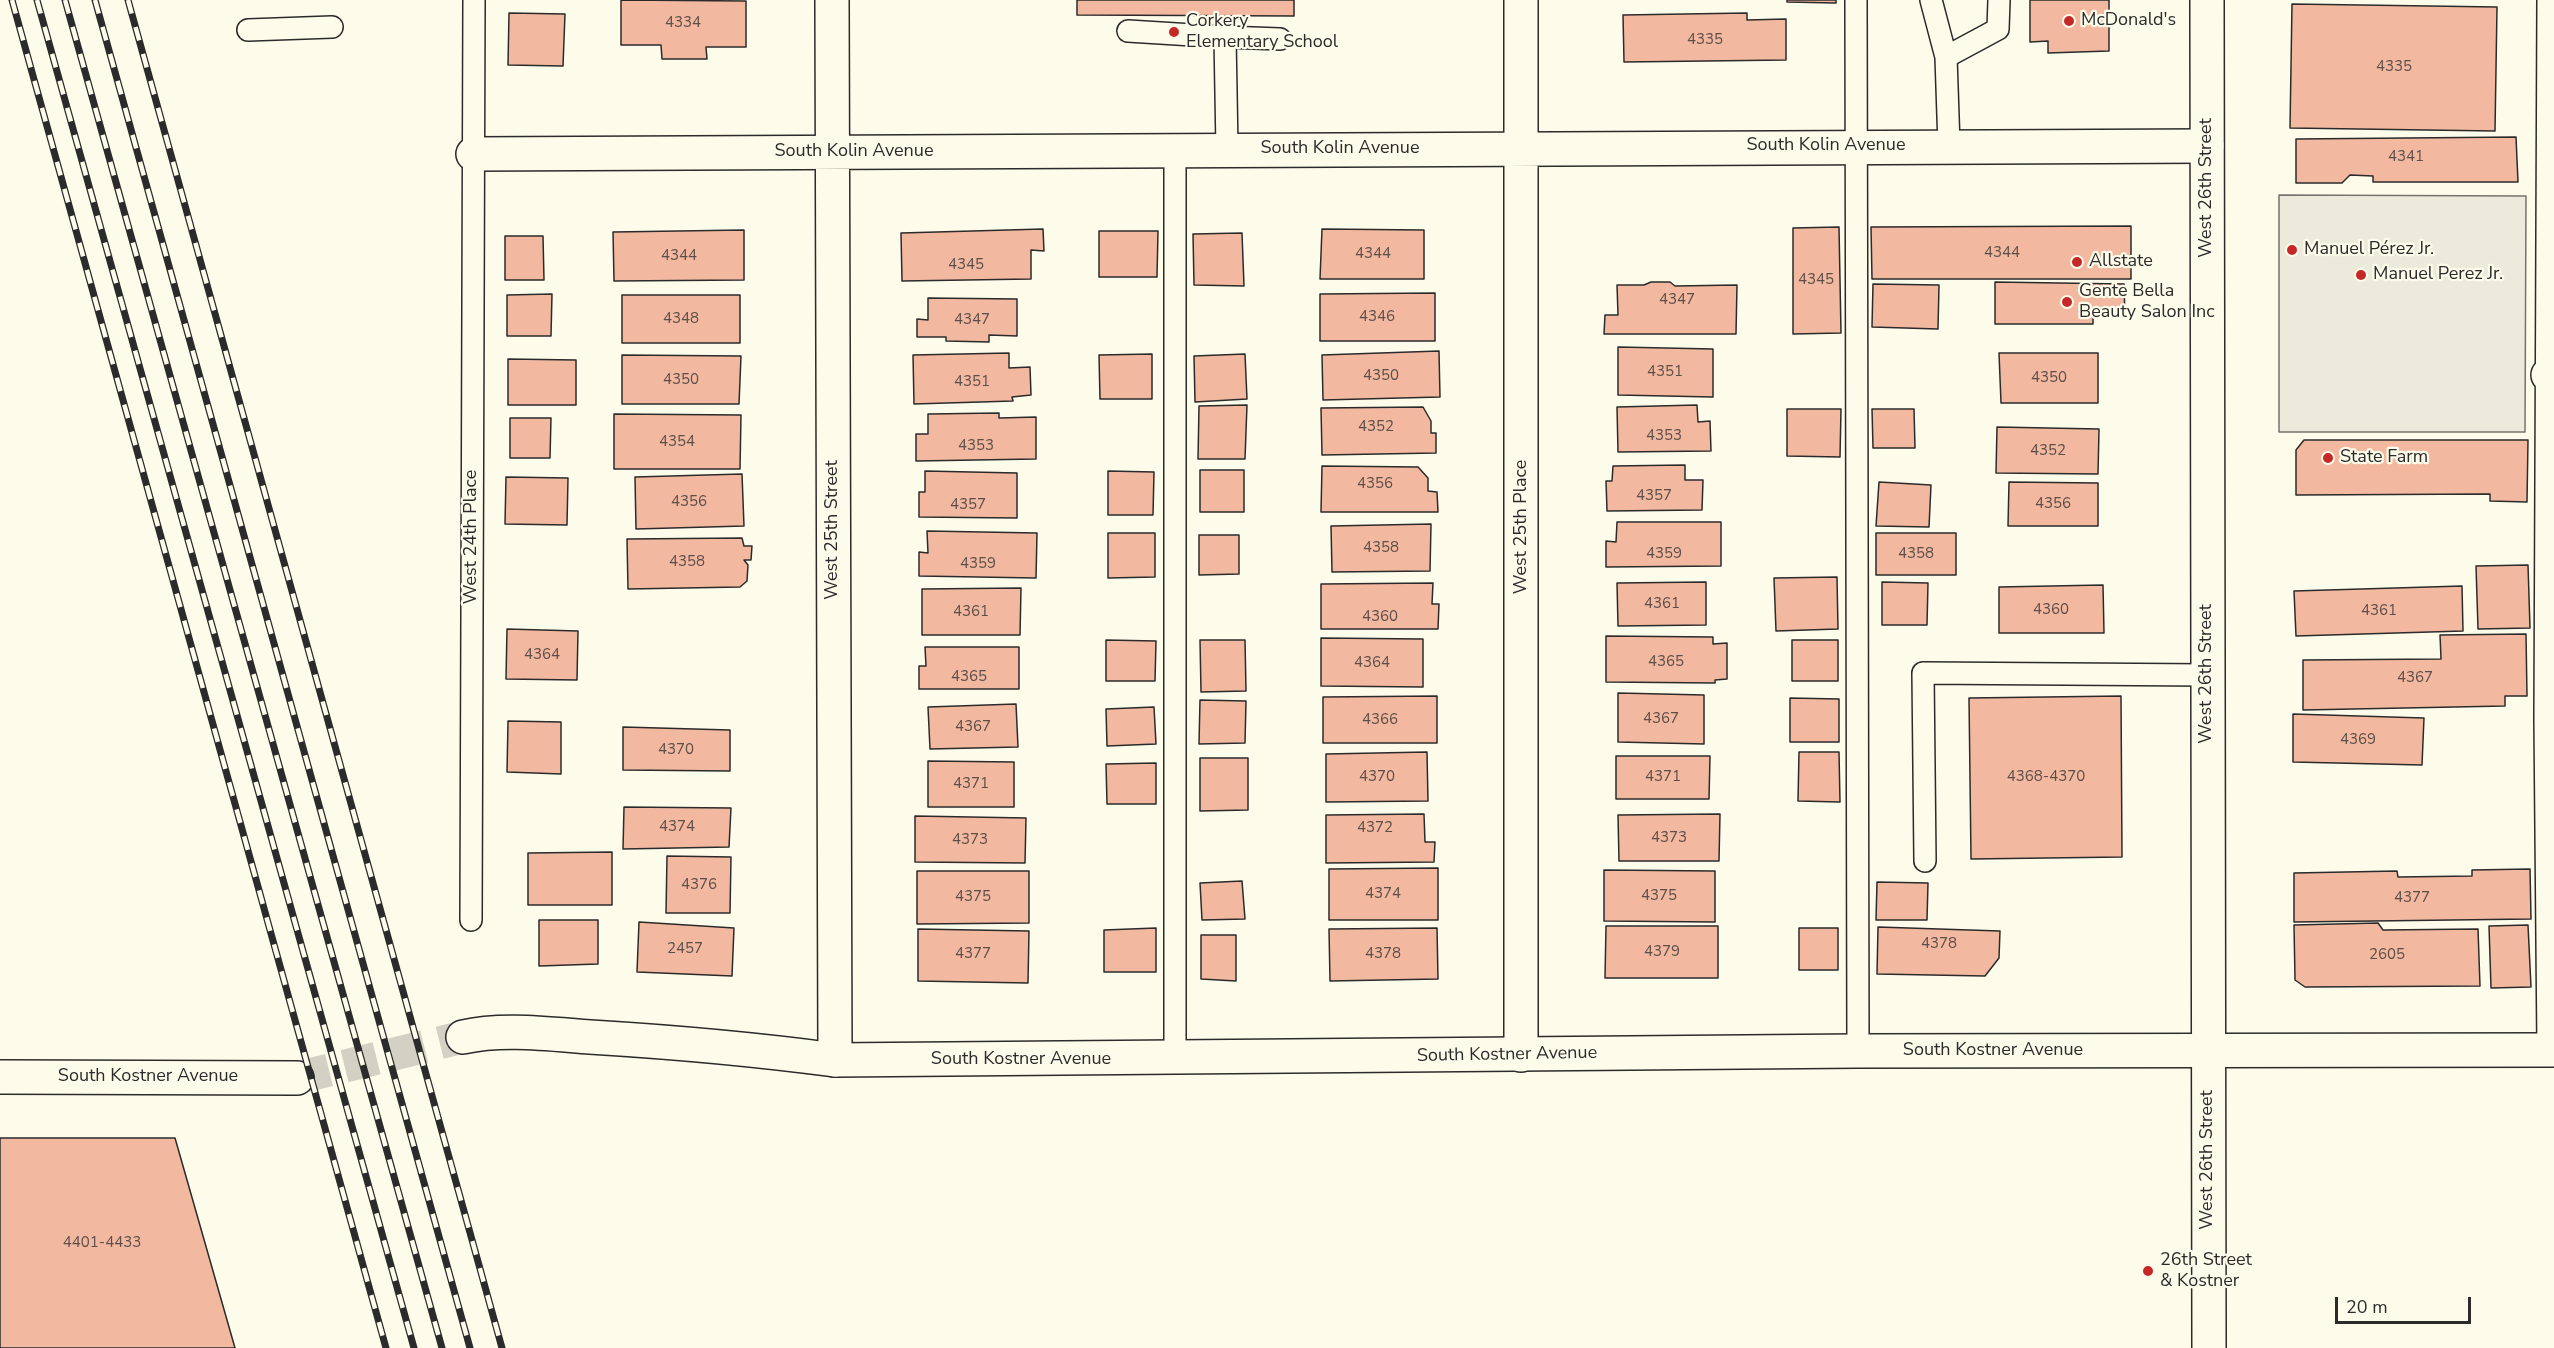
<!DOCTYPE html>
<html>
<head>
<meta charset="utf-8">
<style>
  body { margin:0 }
  #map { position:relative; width:2554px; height:1348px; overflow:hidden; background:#fdfbea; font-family:"Nunito Sans",sans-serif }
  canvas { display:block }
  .scale { position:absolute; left:2335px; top:1297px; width:136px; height:27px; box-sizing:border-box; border:3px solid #2b2b2b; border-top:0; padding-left:8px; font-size:18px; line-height:21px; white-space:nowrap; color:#2b2b2b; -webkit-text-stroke:4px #fdfbea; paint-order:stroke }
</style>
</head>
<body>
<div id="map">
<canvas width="2554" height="1348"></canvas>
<div class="scale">20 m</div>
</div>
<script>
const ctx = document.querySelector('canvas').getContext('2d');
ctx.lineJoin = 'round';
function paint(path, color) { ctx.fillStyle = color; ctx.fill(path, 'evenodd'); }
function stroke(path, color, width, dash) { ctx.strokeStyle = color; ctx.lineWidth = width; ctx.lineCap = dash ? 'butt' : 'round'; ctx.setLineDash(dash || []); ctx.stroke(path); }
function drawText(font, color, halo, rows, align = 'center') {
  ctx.font = font + ' "Nunito Sans",sans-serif'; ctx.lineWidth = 4.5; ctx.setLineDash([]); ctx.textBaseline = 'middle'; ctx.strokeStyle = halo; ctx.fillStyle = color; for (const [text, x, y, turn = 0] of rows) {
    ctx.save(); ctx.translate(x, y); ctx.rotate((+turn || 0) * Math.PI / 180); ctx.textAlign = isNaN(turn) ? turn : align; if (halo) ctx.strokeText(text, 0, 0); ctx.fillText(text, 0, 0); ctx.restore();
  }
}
const parking = new Path2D(`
  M2279,195L2526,196L2525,432H2279Z`);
const building = new Path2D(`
  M621,0L746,1V47H706L707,59H662L661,45H621Z
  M1077,0H1294V16L1077,15Z
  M1787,0H1836V3L1787,2Z
  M2030,0H2109V51L2048,53V41L2030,42Z
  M2292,4L2497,7L2495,131L2290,128Z
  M509,13L565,14L563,66L508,65Z
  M1747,13V20L1786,19V60L1624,62L1623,15Z
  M2516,137L2518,182H2373V176L2350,175L2342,183H2296V139Z
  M2131,226V279H1872L1871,227Z
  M1839,227L1841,333L1793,334V228Z
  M1043,229L1044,251L1031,250V279L902,281L901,233Z
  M1322,229L1424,230V279H1320Z
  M744,230V280L614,281L613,232Z
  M1099,231H1158L1157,277H1099Z
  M1242,233L1244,286L1194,285L1193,234Z
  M505,236H543L544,280H505Z
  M1651,282H1670L1675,286L1737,285L1736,334H1604L1605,315H1618L1617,285H1644Z
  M1995,282L2124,284L2125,317L2093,316V324H1995Z
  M1873,284L1939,285L1938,329L1872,327Z
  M1435,293V341H1320V294Z
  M552,294L551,336H507V295Z
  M622,295H740V343H622Z
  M928,298L1017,299V336L989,335V342L946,341V337H917V319L928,320Z
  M1618,347L1713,349V397L1618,395Z
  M1439,351L1440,397L1323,400L1322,355Z
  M1009,353V368L1030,367L1031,395L1012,397L1013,401L914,404L913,355Z
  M1999,353H2098V403H2001Z
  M1152,354V399H1100L1099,355Z
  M1245,354L1247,399L1195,402L1194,356Z
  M622,355L741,356L739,404H622Z
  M508,359L576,360V405H508Z
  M1247,405L1245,459H1198L1199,406Z
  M1697,405L1698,422L1710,421L1711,451L1618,452L1617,407Z
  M1423,407L1431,421V433H1436V453L1322,455L1321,408Z
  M1787,409H1841L1840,457L1787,456Z
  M1872,409H1914L1915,448H1873Z
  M999,413V418L1036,417V459L916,461V434H928V414Z
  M614,414L741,415L740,469H614Z
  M510,418H551L550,458H510Z
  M1997,427L2099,429L2098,474L1996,473Z
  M2304,440H2528L2527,502L2490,501V494L2296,495V450Z
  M1685,465V480H1703L1702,510L1607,511L1606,481H1612L1613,466Z
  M1322,466L1418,467L1428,478V491L1437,492L1438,512H1321Z
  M1200,470H1244V512H1200Z
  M925,471L1017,473V518L919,517V492H925Z
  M1108,471L1154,472L1153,515H1108Z
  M742,474L744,526L636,529L635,477Z
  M506,477L568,478L567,525L505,524Z
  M1879,482L1931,485L1929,527L1876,526Z
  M2009,482L2098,483V526H2008Z
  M1617,522H1721V566L1606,567V541L1616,542Z
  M1431,524L1430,571L1332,572L1331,526Z
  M927,531L1037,533L1036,578L919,576V552L928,553Z
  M1108,533H1155V577L1108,578Z
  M1876,533H1956V575H1876Z
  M1199,535H1239V574L1199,575Z
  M742,538L744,546H752L751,560H744L748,565L747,581L740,587L628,589L627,539Z
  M2528,565L2530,628L2478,629L2476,566Z
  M1837,577L1838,629L1776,631L1774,578Z
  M1706,582V625L1618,626L1617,583Z
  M1882,582L1928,583L1927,625H1882Z
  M1433,583L1432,604H1439L1438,629H1321V584Z
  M2103,585L2104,633H1999V587Z
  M2462,586L2463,631L2296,636L2294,591Z
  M1021,588L1020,635H922V589Z
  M507,629L578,631L577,680L506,679Z
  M2526,634L2527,696H2505V706L2303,710V660L2441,659L2440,635Z
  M1606,636L1713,637V644L1727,643V679L1715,680V683L1606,682Z
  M1321,638L1423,639V687L1321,686Z
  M1106,640L1156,641L1155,681H1106Z
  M1200,640H1245L1246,691L1201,692Z
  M1792,640H1838V681H1792Z
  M925,647H1019V689H919V666H926Z
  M1618,693L1704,695V744L1618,742Z
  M1437,696V743H1323V697Z
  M2121,696L2122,857L1971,859L1969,698Z
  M1790,698L1839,699V742H1790Z
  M1200,700L1246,701L1245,743L1199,744Z
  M1016,704L1018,747L930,749L928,707Z
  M1154,707L1156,744L1107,746L1106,709Z
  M2293,714L2424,718L2422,765L2293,762Z
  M508,721L561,722V774L507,772Z
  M623,727L730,730V771L623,770Z
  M1427,752L1428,801L1326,802V754Z
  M1799,752H1839L1840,802L1798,801Z
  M1616,756H1710L1709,799H1616Z
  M1200,758H1248V810L1200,811Z
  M928,761L1014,762V807H928Z
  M1156,763V804H1107L1106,764Z
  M624,807L731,808L729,847L623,849Z
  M1424,814L1425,842H1435L1434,862L1326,863V815Z
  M1720,814L1719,861H1619L1618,815Z
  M915,816L1026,818L1025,863L915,862Z
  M612,852V905H528V853Z
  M667,856L731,857L730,913H666Z
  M1438,868V920H1329V869Z
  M2530,869L2531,919L2294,922V873L2397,871L2398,877L2472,876V870Z
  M1604,870L1715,871V922L1604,921Z
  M917,871H1029V923L917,924Z
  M1242,881L1245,919L1202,920L1200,883Z
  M1877,882L1928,883L1927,920H1876Z
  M539,920H598V964L539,966Z
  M639,922L734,928L732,976L637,972Z
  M2378,923L2383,930L2478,929L2480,986L2305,987L2295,980L2294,925Z
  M2528,925L2531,987L2491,988L2489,926Z
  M1606,926H1718V978H1605Z
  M1878,927L2000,931L1999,958L1985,976L1877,974Z
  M1156,928V972H1104V930Z
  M1437,928L1438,979L1330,981L1329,929Z
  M1799,928H1838V970H1799Z
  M918,929L1029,931L1028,983L918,981Z
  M1201,935H1236V981L1201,979Z
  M0,1138H175L235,1348H0Z`);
const tertiaryTunnel = new Path2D(`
  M297,1078L463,1037`);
const service = new Path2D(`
  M1856,0L1858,1051
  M1931,0L1946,57L1949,146
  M2548,0L2545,720L2548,1050
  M248,30L332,27
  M1128,31L1225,37L1227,149
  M1225,37L1280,39
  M1946,57L1998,29L1999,0
  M1925,861L1923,673L2207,675
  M471,920L474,0
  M1175,1059V150`);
const minor = new Path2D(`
  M832,0L835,1060
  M473,154L2207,146
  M2548,375H2554
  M1521,1055V0`);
const tertiary = new Path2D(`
  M463,1037C502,1028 549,1034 590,1037C672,1042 753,1049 835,1060L1858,1051L2554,1050
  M0,1077L297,1078`);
const secondary = new Path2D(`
  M2207,0L2209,1348`);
const rail = new Path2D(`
  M12,0L386,1348
  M37,0L414,1348
  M65,0L442,1348
  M95,0L470,1348
  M128,0L502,1348`);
const markers = [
  [2069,21,6,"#c62828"],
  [1174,32,6,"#c62828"],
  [2292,250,6,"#c62828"],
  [2077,262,6,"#c62828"],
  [2361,275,6,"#c62828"],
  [2067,302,6,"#c62828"],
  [2328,458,6,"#c62828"],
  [2148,1271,6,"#c62828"]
];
const numberNames = [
  ["4334",683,23],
  ["4335",1705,40],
  ["4335",2394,67],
  ["4341",2406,157],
  ["4344",2002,253],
  ["4344",1373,254],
  ["4344",679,256],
  ["4345",966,265],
  ["4345",1816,280],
  ["4347",1677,300],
  ["4346",1377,317],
  ["4348",681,319],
  ["4347",972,320],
  ["4351",1665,372],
  ["4350",1381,376],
  ["4350",2049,378],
  ["4350",681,380],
  ["4351",972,382],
  ["4352",1376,427],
  ["4353",1664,436],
  ["4354",677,442],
  ["4353",976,446],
  ["4352",2048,451],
  ["4356",1375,484],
  ["4357",1654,496],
  ["4356",689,502],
  ["4356",2053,504],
  ["4357",968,505],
  ["4358",1381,548],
  ["4359",1664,554],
  ["4358",1916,554],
  ["4358",687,562],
  ["4359",978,564],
  ["4361",1662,604],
  ["4360",2051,610],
  ["4361",2379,611],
  ["4361",971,612],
  ["4360",1380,617],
  ["4364",542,655],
  ["4365",1666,662],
  ["4364",1372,663],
  ["4365",969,677],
  ["4367",2415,678],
  ["4367",1661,719],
  ["4366",1380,720],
  ["4367",973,727],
  ["4369",2358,740],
  ["4370",676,750],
  ["4370",1377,777],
  ["4371",1663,777],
  ["4368-4370",2046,777],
  ["4371",971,784],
  ["4374",677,827],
  ["4372",1375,828],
  ["4373",1669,838],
  ["4373",970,840],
  ["4376",699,885],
  ["4374",1383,894],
  ["4375",1659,896],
  ["4375",973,897],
  ["4377",2412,898],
  ["4378",1939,944],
  ["2457",685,949],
  ["4379",1662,952],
  ["4377",973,954],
  ["4378",1383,954],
  ["2605",2387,955],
  ["4401-4433",102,1243]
];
const poiNames = [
  ["McDonald's",2081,21],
  ["Corkery",1186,22],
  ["Elementary School",1186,43],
  ["Manuel Pérez Jr.",2304,250],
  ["Allstate",2089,262],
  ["Manuel Perez Jr.",2373,275],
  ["Gente Bella",2079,292],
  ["Beauty Salon Inc",2079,313],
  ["State Farm",2340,458],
  ["26th Street",2160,1261],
  ["& Kostner",2160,1282]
];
const streetNames = [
  ["South Kolin Avenue",1826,146],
  ["South Kolin Avenue",1340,149],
  ["South Kolin Avenue",854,152],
  ["West 26th Street",2207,188,-90],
  ["West 25th Place",1522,527,-90],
  ["West 25th Street",833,530,-90],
  ["West 24th Place",472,537,-90],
  ["West 26th Street",2207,674,-90],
  ["South Kostner Avenue",1993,1051],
  ["South Kostner Avenue",1507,1055,-1],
  ["South Kostner Avenue",1021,1060],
  ["South Kostner Avenue",148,1077],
  ["West 26th Street",2208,1160,-90]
];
paint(parking, '#eceadb');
stroke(parking, '#74746e', 1.5);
paint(building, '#f2b8a0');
stroke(building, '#2b2b2b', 1.5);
stroke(tertiaryTunnel, '#d3d1c4', 33, [33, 16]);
stroke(service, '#2b2b2b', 24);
stroke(minor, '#2b2b2b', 36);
stroke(tertiary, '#2b2b2b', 36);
stroke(secondary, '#2b2b2b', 36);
stroke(service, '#fdfbea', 21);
stroke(minor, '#fdfbea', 33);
stroke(tertiary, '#fdfbea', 33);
stroke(secondary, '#fdfbea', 33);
stroke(rail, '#2b2b2b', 7);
stroke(rail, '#fdfbea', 4.5, [14]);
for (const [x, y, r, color] of markers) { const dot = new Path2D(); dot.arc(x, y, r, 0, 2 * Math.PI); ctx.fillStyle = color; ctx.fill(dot); stroke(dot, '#fdfbea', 2); }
drawText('15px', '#5d4e48', null, numberNames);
drawText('18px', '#2b2b2b', '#fdfbea', poiNames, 'left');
drawText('18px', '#2b2b2b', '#fdfbea', streetNames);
</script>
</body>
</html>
